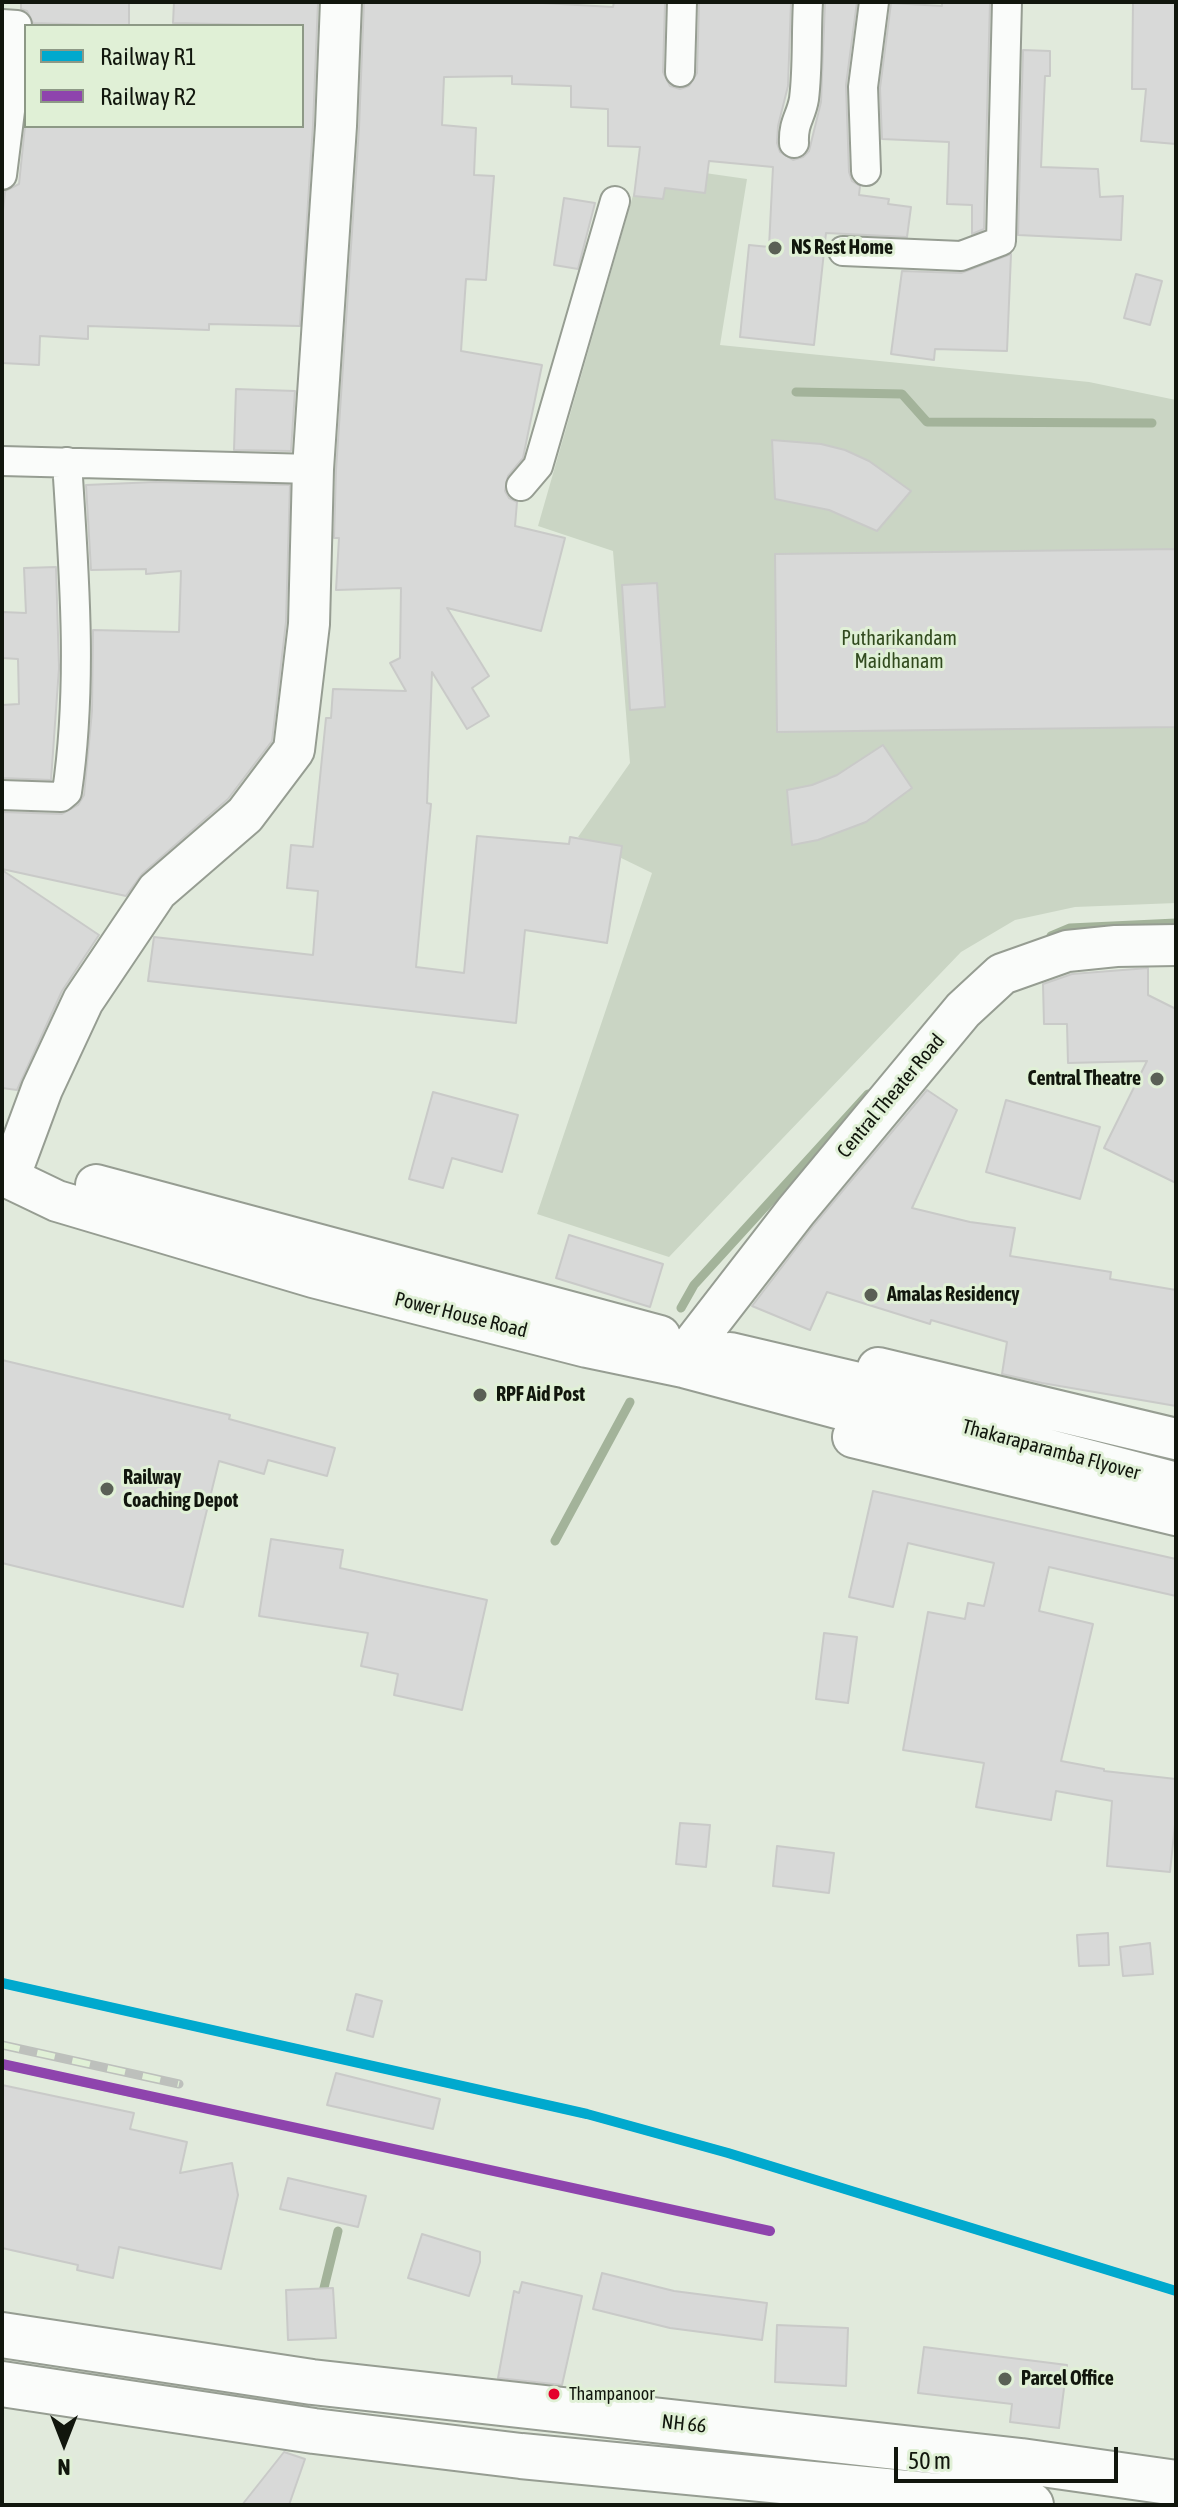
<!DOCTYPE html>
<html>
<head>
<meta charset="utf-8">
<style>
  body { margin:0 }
  #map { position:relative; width:1178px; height:2507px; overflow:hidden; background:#e1eadc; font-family:"Asap Condensed",sans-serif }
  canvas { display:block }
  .frame { position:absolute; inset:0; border:4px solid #11160d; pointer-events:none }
  .legend { position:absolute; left:24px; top:24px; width:280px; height:104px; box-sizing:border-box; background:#e0f0d6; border:2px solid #8d9986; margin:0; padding:10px 14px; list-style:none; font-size:24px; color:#11160d }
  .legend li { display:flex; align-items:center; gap:16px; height:40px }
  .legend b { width:40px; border:2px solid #8d9986 }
  .north { position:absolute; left:24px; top:2403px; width:80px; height:80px; -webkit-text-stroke:6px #e0f0d6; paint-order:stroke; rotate:180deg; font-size:22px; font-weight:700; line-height:32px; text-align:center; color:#11160d }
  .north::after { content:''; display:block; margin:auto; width:28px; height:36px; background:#11160d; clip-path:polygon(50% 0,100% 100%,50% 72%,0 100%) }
  .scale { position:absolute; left:894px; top:2447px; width:224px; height:36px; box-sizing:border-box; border:4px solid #11160d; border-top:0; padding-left:10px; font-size:24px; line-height:28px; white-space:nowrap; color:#11160d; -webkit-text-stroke:6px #e0f0d6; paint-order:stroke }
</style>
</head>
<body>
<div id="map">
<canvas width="1178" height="2507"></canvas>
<div class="frame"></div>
<ul class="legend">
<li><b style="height:10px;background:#00a9ce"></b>Railway R1</li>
<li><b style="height:10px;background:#8e44ad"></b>Railway R2</li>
</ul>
<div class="north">N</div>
<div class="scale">50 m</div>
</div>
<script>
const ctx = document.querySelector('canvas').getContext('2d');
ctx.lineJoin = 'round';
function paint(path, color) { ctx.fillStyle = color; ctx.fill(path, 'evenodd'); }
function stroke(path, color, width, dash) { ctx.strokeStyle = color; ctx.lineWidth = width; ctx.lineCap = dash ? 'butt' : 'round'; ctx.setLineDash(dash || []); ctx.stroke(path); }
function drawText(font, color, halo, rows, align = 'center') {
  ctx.font = font + ' "Asap Condensed",sans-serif'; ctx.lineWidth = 6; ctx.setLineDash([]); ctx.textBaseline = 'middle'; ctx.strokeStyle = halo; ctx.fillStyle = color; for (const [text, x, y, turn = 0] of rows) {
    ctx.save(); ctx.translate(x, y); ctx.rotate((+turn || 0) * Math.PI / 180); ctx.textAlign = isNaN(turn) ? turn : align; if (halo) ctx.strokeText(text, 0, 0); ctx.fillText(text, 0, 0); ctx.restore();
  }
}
const green = new Path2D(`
  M642,164L747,179L720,345L1089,382L1176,400V903L1075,907L1015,920L961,952L669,1257L537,1214L652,873L578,837L630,763L613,551L538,526Z`);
const stream = new Path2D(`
  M796,392L902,394L927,422L1152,423
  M1051,936L1070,928L1176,923
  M681,1308L694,1285L868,1094
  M555,1541L630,1402
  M321,2300L338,2231`);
const building = new Path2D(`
  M21,2H129V26L33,23L27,11L21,9Z
  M174,2H318L313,125L300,326L209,324V330L88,326V339L40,336L39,365L2,363V221L5,191L19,184L25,126H302V26L173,23Z
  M364,2H525L613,7L614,2L665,3L663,72L670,86L680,89L689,86L697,73L699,2H791L788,86L778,126L777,143L780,152L793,160L803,157L809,151L821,102L825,2H857L846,85L849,172L852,181L860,186L859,195L889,199L888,204L911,207L907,237L826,233L814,345L740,337L749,245L769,247L773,167L709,161L705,193L665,188L663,199L634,196L640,147L608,146V109L571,107V86L512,84V76L444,77L442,125L476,128L474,175L494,176L486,280L466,279L461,351L542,365L523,458L508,476L505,491L509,498L517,502L515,526L565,538L541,631L447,608L489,676L472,688L489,716L467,729L432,672L427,803L431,804L416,967L464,973L477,836L569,844L570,837L622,846L607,943L525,930L516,1023L148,981L154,937L313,955L318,891L287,888L291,845L313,847L326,718H331L333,689L406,691L390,663L400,658L401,588L336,590L339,538H334L336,470L359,128Z
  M942,2H990L984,229L972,234V205L947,204L949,142L882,139L880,88L891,3L942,6Z
  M1133,2H1176V144L1141,141L1146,89H1132Z
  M1023,50L1050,51V76H1045L1041,167L1098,169L1100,197L1123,196L1121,240L1018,235Z
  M564,198L595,203L578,269L554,265Z
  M1011,254L1007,351L935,349L934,360L891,354L902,271L961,273Z
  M1136,274L1162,281L1150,325L1124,318Z
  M236,389L295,391L291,451L234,450Z
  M772,440L821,444L845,450L869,461L911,491L877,531L829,510L775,499Z
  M155,482L290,485L286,622L272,741L228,799L142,874L126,896L2,869V812L62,814L78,805L84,795L92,711L93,630L179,632L181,571L146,574V569L91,570L86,485Z
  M1176,549V727L777,732L775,554Z
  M56,567L59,668L51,780L2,778V705L19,704L18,659L2,658V612L26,613L24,568Z
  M657,583L665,707L630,710L622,585Z
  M883,745L912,788L866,822L818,840L792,845L787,790L812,785L837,775Z
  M2,870L99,935L62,991L17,1090L2,1088Z
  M1148,968V995L1176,1009V1183L1104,1148L1147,1061L1068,1063L1067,1024H1044L1043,984L1072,974Z
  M927,1090L957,1110L912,1208L970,1222L1015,1228L1010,1256L1111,1272L1110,1279L1176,1290V1406L1042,1383L1002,1374L1007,1342L931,1320L930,1324L827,1292L810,1330L752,1306L814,1225Z
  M433,1092L518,1115L502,1172L452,1158L443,1188L409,1179Z
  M1006,1100L1100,1127L1080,1199L986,1172Z
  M569,1235L663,1264L650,1307L556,1278Z
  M2,1360L230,1415L229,1419L335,1448L327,1476L268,1460L264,1474L219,1461L183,1607L2,1563Z
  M873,1491L1176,1559V1596L1049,1567L1039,1611L1093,1624L1061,1761L1104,1769V1771L1176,1779V1815L1170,1872L1107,1866L1112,1801L1056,1791L1051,1820L976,1807L984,1763L903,1750L928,1612L965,1619L968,1603L984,1606L994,1563L908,1543L893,1607L849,1597Z
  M271,1539L343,1550L340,1568L487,1600L462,1710L394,1695L398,1674L361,1666L368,1633L259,1616Z
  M824,1633L857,1637L848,1703L816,1699Z
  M680,1823L710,1825L706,1867L676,1864Z
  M777,1846L834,1853L829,1893L773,1886Z
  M1108,1933L1109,1965L1079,1966L1077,1935Z
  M1150,1943L1153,1974L1123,1976L1120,1947Z
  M356,1994L382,2001L373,2037L347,2030Z
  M336,2073L440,2099L433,2129L327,2105Z
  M2,2085L134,2113L130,2129L187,2142L180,2173L232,2163L238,2195L221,2269L119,2247L113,2278L77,2270L78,2265L2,2248Z
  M288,2178L366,2196L358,2227L280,2209Z
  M422,2234L480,2252V2262L469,2296L408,2278Z
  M602,2273L674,2291L767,2303L762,2340L670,2328L593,2309Z
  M522,2282L582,2296L562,2385L498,2378L514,2291L519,2293Z
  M333,2288L336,2338L288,2340L286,2290Z
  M777,2325L848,2328L846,2386L775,2382Z
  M924,2347L1067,2365L1059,2428L1010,2422L1012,2404L918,2393Z
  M284,2452L305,2459L289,2505H242Z`);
const street = new Path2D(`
  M2,24L17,25L13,87L2,175
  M680,72L682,2
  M794,143C793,122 801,117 804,99C808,67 806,35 808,2
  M866,171L863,87L874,2
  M843,251L961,256L1001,241L1007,2
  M2,461L313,469
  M521,486L538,466L615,201
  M2,795L61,797L67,792C83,683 74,572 67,462`);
const secondary = new Path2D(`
  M2,1177L9,1178L57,1201L313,1277L587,1347L683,1367L897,1424L926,1418L1176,1483
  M9,1178L42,1089L83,1001L157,891L245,815L294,750L309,624L313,469L336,126L341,2
  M96,1185L660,1336
  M730,1353L905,1394L926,1418
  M683,1367L693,1344L796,1211L963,1010L1002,974L1067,951L1116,946L1176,945
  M878,1368L1176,1439
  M853,1437L1176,1515`);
const primary = new Path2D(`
  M2,2335L312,2382L1021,2461L1176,2483
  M2,2384L314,2431L521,2456L1031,2505`);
const rail = new Path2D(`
  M2,1983L587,2114L728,2153L1176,2291
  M2,2045L179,2084
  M2,2064L175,2102`);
const rail1 = new Path2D(`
  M2,1983L587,2114L728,2153L1176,2291`);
const rail2 = new Path2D(`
  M2,2064L770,2231`);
const markers = [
  [775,248,8,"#5a6055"],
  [1157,1079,8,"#5a6055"],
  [871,1295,8,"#5a6055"],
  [480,1395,8,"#5a6055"],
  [107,1489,8,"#5a6055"],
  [1005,2379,8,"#5a6055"],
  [554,2394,7,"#e4002b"]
];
const busNames = [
  ["Thampanoor",569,2394]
];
const poiNames = [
  ["NS Rest Home",791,248],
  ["Central Theatre",1141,1079,"right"],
  ["Amalas Residency",887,1295],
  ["RPF Aid Post",496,1395],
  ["Railway",123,1478],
  ["Coaching Depot",123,1501],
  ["Parcel Office",1021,2379]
];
const parkNames = [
  ["Putharikandam",899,639],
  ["Maidhanam",899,662]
];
const streetNames = [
  ["Central Theater Road",891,1096,-50],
  ["Power House Road",461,1315,14],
  ["Thakaraparamba Flyover",1051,1450,15],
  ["NH 66",684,2424,6]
];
paint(green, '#cad5c4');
stroke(stream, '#a3b39a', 9);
paint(building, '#d8d9d8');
stroke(building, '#c9cac8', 2);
stroke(street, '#969d92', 32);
stroke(secondary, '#969d92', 44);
stroke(primary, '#969d92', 48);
stroke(street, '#fafcfa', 28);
stroke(secondary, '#fafcfa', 40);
stroke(primary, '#fafcfa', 44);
stroke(rail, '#bdc0bc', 9);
stroke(rail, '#e0f0d6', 6, [18]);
stroke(rail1, '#00a9ce', 10);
stroke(rail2, '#8e44ad', 10);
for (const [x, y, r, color] of markers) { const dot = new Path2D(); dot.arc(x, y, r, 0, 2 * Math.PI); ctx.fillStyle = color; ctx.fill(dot); stroke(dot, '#e0f0d6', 3); }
drawText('18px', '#11160d', '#e0f0d6', busNames, 'left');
drawText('bold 20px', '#11160d', '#e0f0d6', poiNames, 'left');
drawText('20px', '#314a1e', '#e0f0d6', parkNames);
drawText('20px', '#11160d', '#e0f0d6', streetNames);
</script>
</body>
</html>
